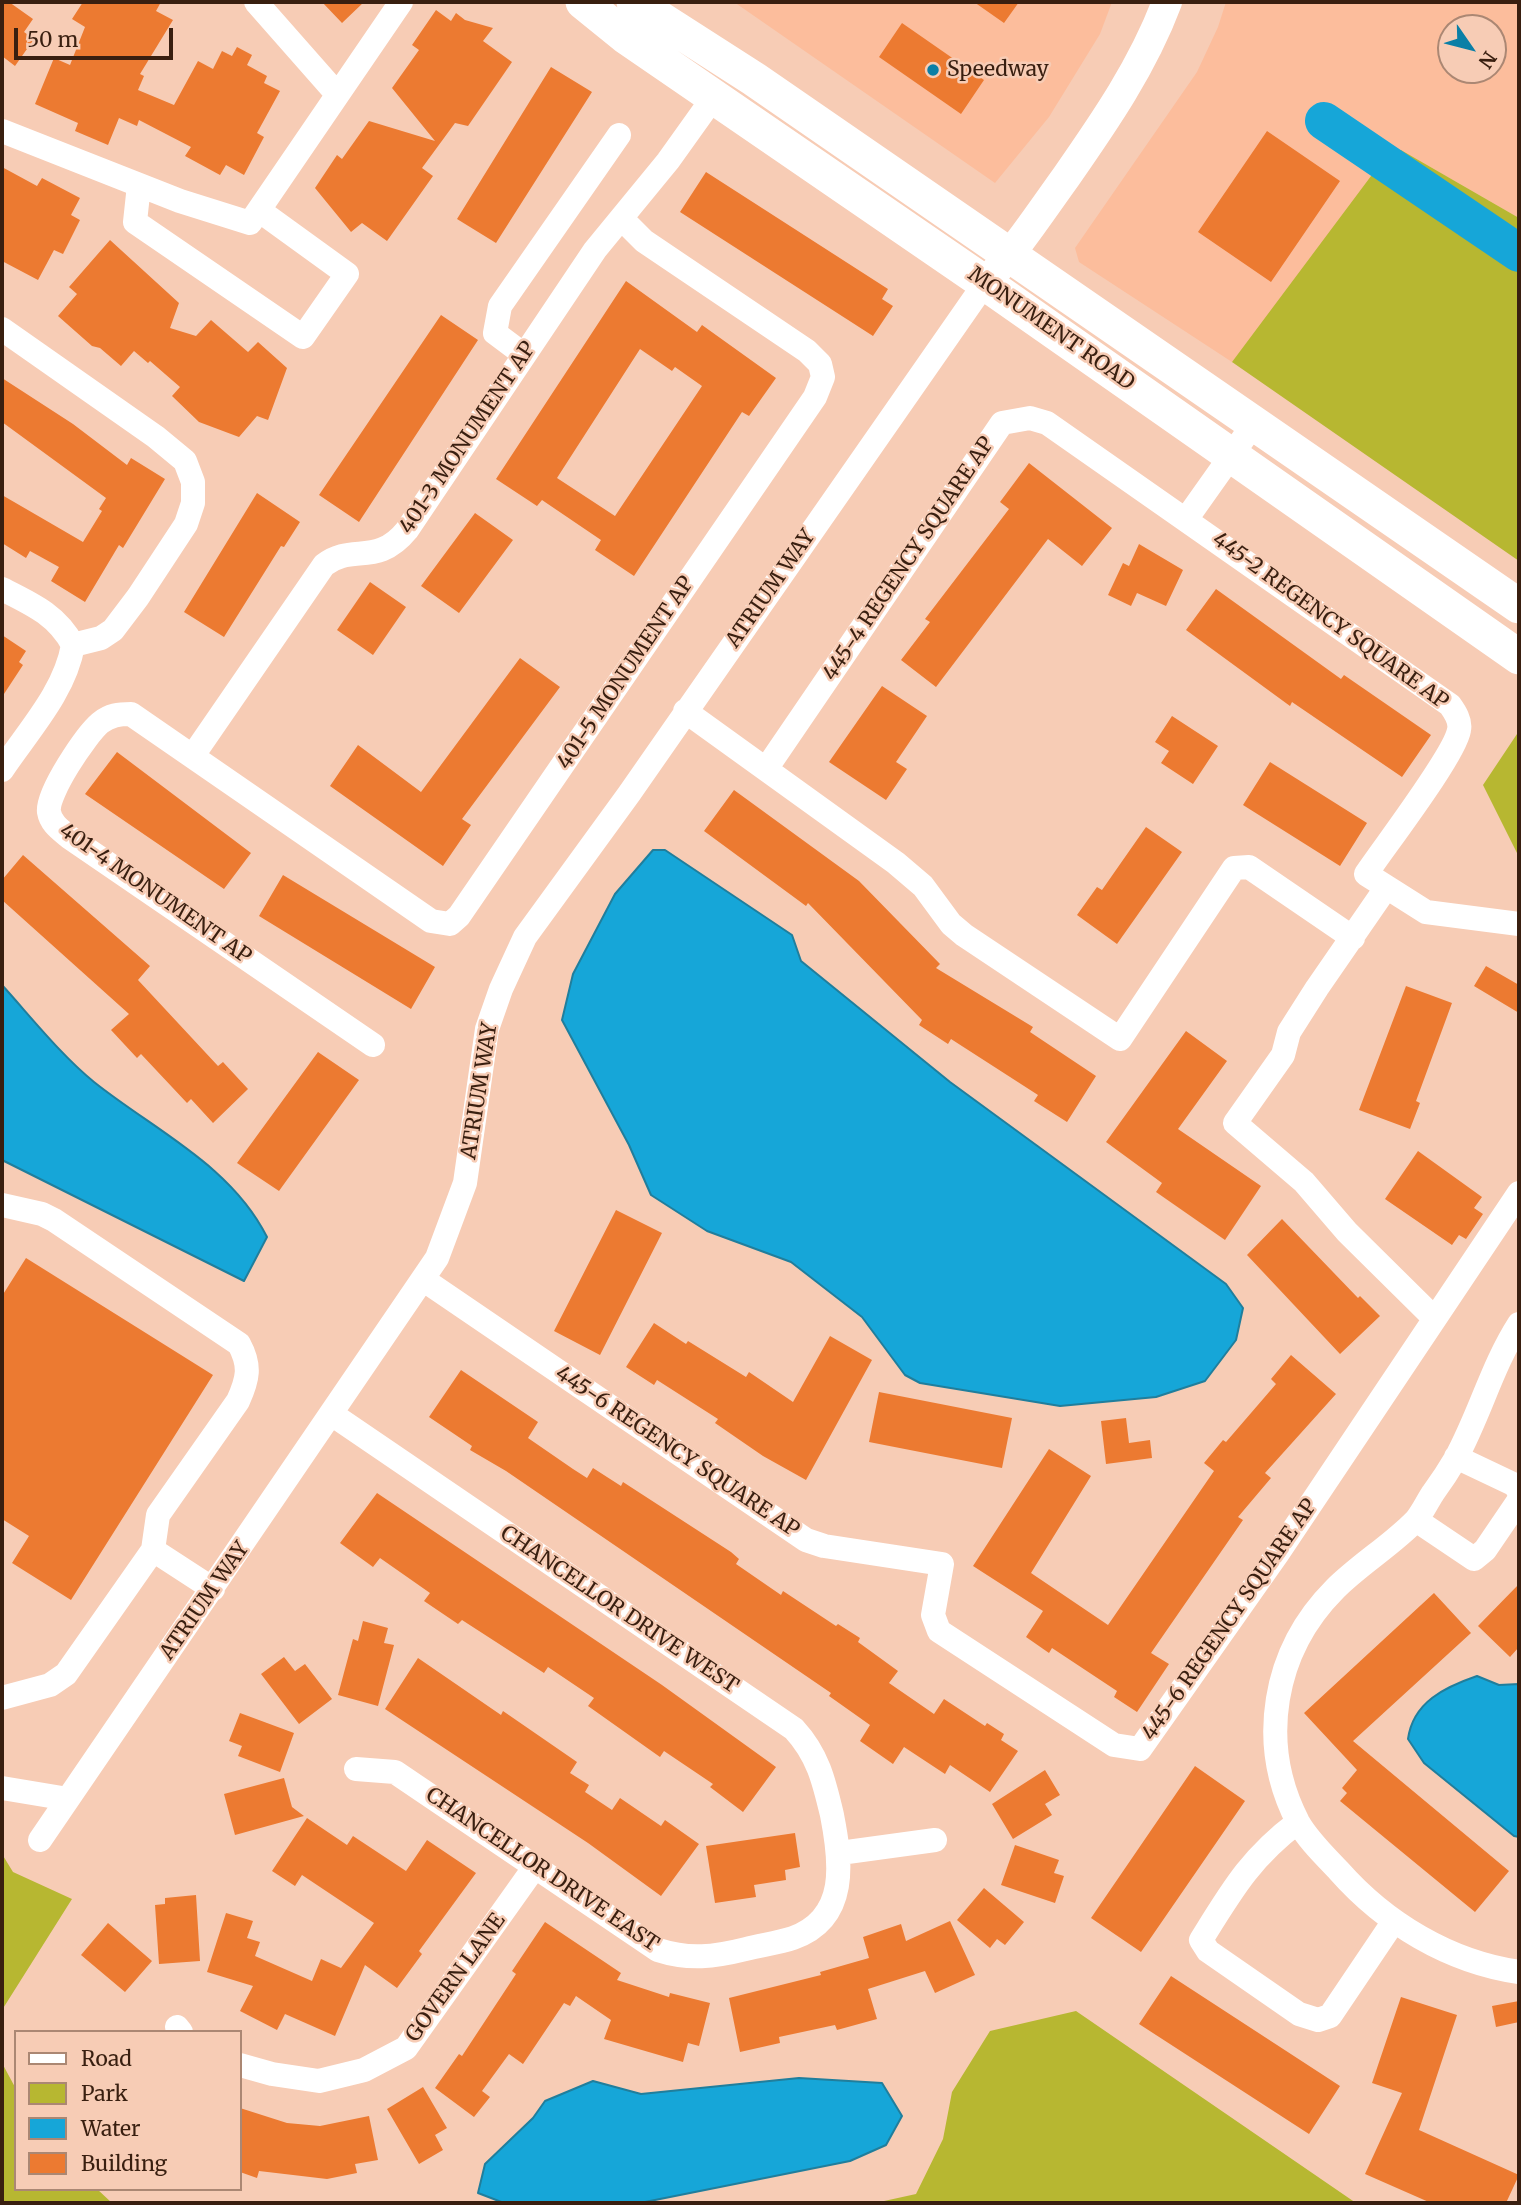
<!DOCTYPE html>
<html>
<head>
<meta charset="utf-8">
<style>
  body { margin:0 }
  #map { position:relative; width:1521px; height:2205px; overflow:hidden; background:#f7ccb5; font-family:Merriweather,serif }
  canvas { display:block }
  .frame { position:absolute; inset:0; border:4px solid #391f10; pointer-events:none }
  .legend { position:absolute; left:14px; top:2030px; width:228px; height:161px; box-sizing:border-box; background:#f7ccb5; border:2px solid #ab8773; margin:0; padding:9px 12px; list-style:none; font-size:21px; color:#391f10 }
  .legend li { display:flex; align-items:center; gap:14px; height:35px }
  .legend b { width:35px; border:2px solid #ab8773 }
  .north { position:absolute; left:1437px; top:14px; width:70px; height:70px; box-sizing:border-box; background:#f7ccb5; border:2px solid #ab8773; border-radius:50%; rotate:125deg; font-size:19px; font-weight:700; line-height:28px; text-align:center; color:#391f10 }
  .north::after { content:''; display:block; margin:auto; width:24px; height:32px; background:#0b7fa6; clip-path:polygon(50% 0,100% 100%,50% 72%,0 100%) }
  .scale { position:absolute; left:14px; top:28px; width:159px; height:32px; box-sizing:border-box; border:4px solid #391f10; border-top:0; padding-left:9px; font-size:21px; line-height:24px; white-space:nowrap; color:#391f10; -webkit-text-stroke:5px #f7ccb5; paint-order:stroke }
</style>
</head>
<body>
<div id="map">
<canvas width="1521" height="2205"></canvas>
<div class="frame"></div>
<ul class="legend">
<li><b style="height:9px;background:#fff"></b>Road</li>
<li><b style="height:19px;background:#b7b731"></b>Park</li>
<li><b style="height:19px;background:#16a6d8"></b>Water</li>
<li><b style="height:19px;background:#ec7a31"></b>Building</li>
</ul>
<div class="north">N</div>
<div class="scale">50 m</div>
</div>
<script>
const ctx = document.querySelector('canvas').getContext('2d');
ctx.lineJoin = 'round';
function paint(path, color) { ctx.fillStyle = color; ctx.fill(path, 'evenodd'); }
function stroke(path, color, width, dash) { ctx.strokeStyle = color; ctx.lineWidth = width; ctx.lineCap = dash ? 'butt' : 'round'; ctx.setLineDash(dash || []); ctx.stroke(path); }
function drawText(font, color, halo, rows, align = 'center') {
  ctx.font = font + ' Merriweather,serif'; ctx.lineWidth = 5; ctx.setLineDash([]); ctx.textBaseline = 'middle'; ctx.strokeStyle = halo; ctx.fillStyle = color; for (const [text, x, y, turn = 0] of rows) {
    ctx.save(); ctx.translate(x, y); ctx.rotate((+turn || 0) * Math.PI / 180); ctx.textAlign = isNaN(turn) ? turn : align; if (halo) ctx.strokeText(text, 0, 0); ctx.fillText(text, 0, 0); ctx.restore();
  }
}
const built = new Path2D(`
  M734,2H1112L1100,34L1049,117L995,183Z
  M1226,2H1519V218L1401,150L1232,362L1079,262L1075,248L1197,72L1218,27ZM1451,28H1493V70H1451Z`);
const green = new Path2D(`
  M1401,150L1519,218V561L1232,362L1389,152Z
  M1519,731V857L1483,785Z
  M2,1854L13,1872L72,1899L2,2010Z
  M1076,2011L1356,2203H875L916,2194L943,2139L952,2092L990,2031Z
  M2,2063L16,2089V2189H97L112,2203H2Z`);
const water = new Path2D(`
  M653,850H665L792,935L801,961L950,1082L1226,1284L1243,1308L1236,1340L1205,1381L1156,1397L1060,1406L920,1383L905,1375L862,1317L791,1262L707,1231L651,1195L629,1145L562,1020L573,974L615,894Z
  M2,985C31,1017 60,1054 94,1082C154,1130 231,1165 267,1237L244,1281L2,1160Z
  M1477,1676L1499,1685L1519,1684V1837L1514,1836L1424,1763L1408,1739C1413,1702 1445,1687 1477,1676Z
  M799,2078L882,2083L902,2116L886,2145L850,2161L645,2202L504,2203L478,2193L485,2164L533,2118L545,2101L593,2081L641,2094Z`);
const river = new Path2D(`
  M1324,121L1519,253`);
const building = new Path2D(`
  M2,2H9L33,19L24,32L34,39L15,66L2,56Z
  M83,2H161L156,11L173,20L140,74L144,76L138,90L174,105L198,61L213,69L222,51L232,56L237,47L252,55L247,65L267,76L264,83L280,91L257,133L264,137L244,175L226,165L220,175L185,156L191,147L139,120L137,126L119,118L108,145L75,131L78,123L35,104L54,58L70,65L85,27L72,19Z
  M322,2H364L342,23Z
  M974,2H1019L1004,23Z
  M436,10L451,21L456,13L465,20L493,28L483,41L512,62L468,126L455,123L422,168L433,176L387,241L362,223L351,232L315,188L337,155L342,159L369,121L435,141L392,88L419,50L412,45Z
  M902,23L984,80L961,114L879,57Z
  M551,67L592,92L496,243L457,219Z
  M1267,131L1340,181L1271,282L1198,232Z
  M2,167L37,186L42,178L80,198L71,215L80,220L63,254L54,250L38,280L2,261Z
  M706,172L888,289L882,299L893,306L873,336L680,212Z
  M110,240L179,303L170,328L196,336L211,320L248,352L258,342L287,368L268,420L257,416L239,437L199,422L172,396L180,387L150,361L148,363L134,351L121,366L100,348L92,346L58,316L77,294L69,287Z
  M626,281L697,332L702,325L776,378L749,416L742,412L634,576L595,550L601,540L542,500L537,506L496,479ZM640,349L672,371L675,367L702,386L615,516L557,478Z
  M441,315L478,340L359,522L319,495Z
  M2,378L73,424L127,465L131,458L165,479L123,548L119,545L85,602L51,581L59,567L30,551L26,558L2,543V495L83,542L102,511L99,509L106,498L2,422Z
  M1029,463L1112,528L1082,566L1048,539L936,687L901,660L930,622L925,619L1009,509L1000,502Z
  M257,493L300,522L284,547L281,546L224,637L184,612Z
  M475,513L513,540L459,613L421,586Z
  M1139,544L1183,570L1166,606L1137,593L1131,606L1108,595L1123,563L1129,566Z
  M370,582L406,607L373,655L337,630Z
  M1216,589L1341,679L1344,675L1431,735L1402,777L1292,702L1290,706L1186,630Z
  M2,635L26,651L19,662L23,665L2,697Z
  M520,658L560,687L462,819L471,825L443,866L330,786L358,745L421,792Z
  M882,686L927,716L896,762L907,769L886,800L829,762Z
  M1172,716L1218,746L1193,784L1161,763L1169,751L1155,742Z
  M117,752L251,853L224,889L85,794Z
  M1270,762L1367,823L1340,866L1243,805Z
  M734,790L859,881L940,964L936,968L1033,1027L1030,1032L1096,1076L1067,1122L1034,1101L1038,1095L951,1039L948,1044L919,1025L922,1020L808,903L806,906L704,831Z
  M1146,827L1182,852L1117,944L1077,915L1097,887L1102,890Z
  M23,855L150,966L138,980L218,1066L223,1062L248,1089L213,1123L191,1099L187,1103L141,1054L137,1058L111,1030L129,1014L2,900V880Z
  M283,875L435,967L411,1009L259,916Z
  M1486,966L1519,985V1013L1474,986Z
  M1406,986L1452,1003L1416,1101L1420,1103L1410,1129L1359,1110Z
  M1186,1031L1227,1061L1178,1129L1261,1186L1225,1240L1156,1192L1162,1183L1106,1142Z
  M318,1052L359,1080L279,1191L237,1163Z
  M1418,1151L1482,1197L1474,1208L1483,1214L1466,1239L1459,1235L1452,1245L1385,1199Z
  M616,1210L662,1233L600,1355L554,1331Z
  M1282,1219L1358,1298L1360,1296L1380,1316L1340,1354L1247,1255Z
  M26,1258L213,1375L71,1600L12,1563L29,1536L2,1519V1296Z
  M654,1323L686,1344L688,1341L746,1377L749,1372L793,1402L830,1336L872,1360L806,1480L763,1456L715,1423L718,1419L657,1380L654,1385L626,1367Z
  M1291,1355L1336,1394L1265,1473L1271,1478L1238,1517L1243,1520L1151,1653L1169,1664L1137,1712L1114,1697L1117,1691L1052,1648L1049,1653L1026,1637L1043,1611L973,1566L1049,1449L1091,1476L1031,1573L1108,1625L1214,1471L1204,1463L1223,1440L1226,1442L1276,1384L1271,1379Z
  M461,1370L538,1422L528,1438L573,1469L587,1478L593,1468L621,1486L623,1482L731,1552L739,1559L736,1564L781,1595L783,1591L836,1626L838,1624L860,1638L858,1642L898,1671L889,1683L934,1714L944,1699L985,1726L987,1723L1004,1734L1001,1740L1018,1751L990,1792L950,1765L945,1774L904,1747L893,1764L860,1741L870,1725L829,1696L831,1693L506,1471L470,1450L472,1446L429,1417Z
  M879,1392L1012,1418L1002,1468L869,1442Z
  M1126,1418L1129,1443L1150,1440L1152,1458L1106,1464L1101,1421Z
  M377,1493L662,1685L776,1767L743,1812L710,1787L713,1784L664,1751L660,1757L588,1706L594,1698L548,1667L544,1673L462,1620L458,1624L424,1601L430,1593L380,1558L373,1567L340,1543Z
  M1519,1584V1647L1510,1657L1478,1626Z
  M1434,1593L1471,1633L1353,1741L1509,1871L1475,1912L1340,1801L1347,1793L1342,1788L1357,1770L1304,1713Z
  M363,1621L388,1628L384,1643L394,1645L378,1706L338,1695L353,1639L358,1641Z
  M284,1657L295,1671L305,1664L332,1699L299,1724L261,1674Z
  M418,1658L501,1715L503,1711L577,1762L570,1773L589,1785L585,1792L612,1810L620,1798L661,1826L665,1820L699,1844L661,1896L588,1843L385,1709Z
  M240,1713L294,1733L280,1772L238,1756L242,1746L229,1741Z
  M1195,1766L1245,1801L1141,1952L1091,1918Z
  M1045,1770L1060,1795L1045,1804L1052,1815L1013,1839L992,1804Z
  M284,1778L292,1807L304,1816L235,1835L224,1794Z
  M307,1818L347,1845L353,1836L406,1871L427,1840L476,1873L419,1951L422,1954L397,1988L365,1965L335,2036L285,2014L277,2030L240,2011L253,1986L207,1972L226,1913L253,1921L247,1938L260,1942L255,1956L312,1981L321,1959L341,1968L374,1923L302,1875L295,1886L272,1871Z
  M795,1833L800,1867L785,1870L786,1880L754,1885L756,1897L715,1903L706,1846Z
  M1015,1845L1059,1860L1054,1873L1064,1876L1055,1903L1001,1885Z
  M984,1888L1024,1922L1005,1945L997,1939L990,1948L957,1920Z
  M196,1895L200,1961L159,1964L155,1905L165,1904V1898Z
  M950,1921L975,1975L935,1993L925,1971L868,1989L877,2019L837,2030L835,2025L779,2037L780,2043L740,2052L729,1998L821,1975L820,1972L869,1958L863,1937L901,1924L906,1941Z
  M545,1922L621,1973L617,1980L669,1997L670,1993L710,2003L699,2046L688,2043L683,2062L604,2039L611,2020L576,1996L570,2006L564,2003L523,2064L509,2054L482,2091L490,2097L474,2117L435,2088L459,2054L462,2056L516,1974L512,1971Z
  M108,1923L152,1961L125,1992L81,1955Z
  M1171,1976L1340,2086L1309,2134L1139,2024Z
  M1401,1997L1457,2015L1419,2130L1519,2175L1506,2203H1431L1365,2174L1402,2093L1372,2083Z
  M1519,2001V2022L1496,2027L1492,2006Z
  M423,2087L447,2128L435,2135L443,2150L419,2164L387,2109Z
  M240,2108L287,2123L320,2126L369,2116L378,2160L355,2164L357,2173L327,2179L259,2171L257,2178L240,2172Z`);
const minor = new Path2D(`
  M256,2L337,94
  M2,131L180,201L250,223L401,2
  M139,185L135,222L303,337L347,274L260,211
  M2,329L156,437L185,461L193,482V503L186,524L138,597L113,630L101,638L73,645
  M523,354L495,333L500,306L619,135
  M1187,518L1255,422
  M2,589C32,604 57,615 73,645
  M685,711L896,863L923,886L951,924L964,935L1120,1039L1234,868L1249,867L1353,938
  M194,754L324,565C352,543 377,567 407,530L595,250L668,161L713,98
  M766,769L1002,423L1030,418L1047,423L1450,705C1455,712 1461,721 1459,730C1455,755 1384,847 1366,874L1426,912L1519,924
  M2,770C28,731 65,692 73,645
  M1386,888L1317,988L1289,1032L1283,1055L1235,1123L1304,1182L1347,1232L1434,1318
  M373,1045L69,837C61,830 51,824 49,812C46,794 86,735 100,723C110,715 119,714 131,714L431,921L450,924L459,916L815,397L823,377L820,364L807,351L644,241L622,219
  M2,1205L42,1214L54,1220L239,1344C251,1366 248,1379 238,1401L158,1515L153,1550L66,1674L50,1685L2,1698
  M424,1280L806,1540L824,1546L942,1564L933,1615L939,1631L1114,1745L1140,1749L1278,1553L1519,1193
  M1519,1324C1492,1366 1480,1414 1456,1458C1449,1470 1441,1482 1433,1493C1427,1502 1422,1513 1416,1520C1392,1545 1360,1564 1335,1589C1273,1651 1257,1743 1298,1822C1308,1840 1325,1856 1339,1871C1385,1923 1449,1962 1519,1972
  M333,1415L794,1729C818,1755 824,1781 832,1815C841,1861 849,1918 793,1938C778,1943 761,1945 746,1949C714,1957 689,1960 658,1950L395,1772L356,1769
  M1456,1457L1515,1485L1519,1492
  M1416,1520L1474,1559L1485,1550L1519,1500
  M153,1550L213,1589
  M2,1788L68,1799
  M1298,1822C1251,1857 1232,1890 1201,1940L1208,1951L1299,2014L1318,2020L1330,2016L1394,1921
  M40,1840L437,1258L465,1183L487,1029L501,989L525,937L629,794L985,283
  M840,1853L935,1840
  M177,2027L181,2032
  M240,2065L272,2074L319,2081L364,2070L406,2048L534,1868`);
const tertiary = new Path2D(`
  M985,283C1016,250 1040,213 1066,177C1105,121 1143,66 1167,2`);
const secondary = new Path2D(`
  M583,2L625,36L985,283L1519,657
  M634,2L754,79L1519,606`);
const markers = [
  [933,70,7,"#0b7fa6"]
];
const poiNames = [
  ["Speedway",947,70]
];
const streetNames = [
  ["MONUMENT ROAD",1051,329,35],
  ["401-3 MONUMENT AP",468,438,-56],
  ["445-4 REGENCY SQUARE AP",909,559,-56],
  ["ATRIUM WAY",771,589,-55],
  ["445-2 REGENCY SQUARE AP",1330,621,36],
  ["401-5 MONUMENT AP",626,673,-56],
  ["401-4 MONUMENT AP",155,894,35],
  ["ATRIUM WAY",480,1091,-81],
  ["445-6 REGENCY SQUARE AP",677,1452,34],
  ["ATRIUM WAY",205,1601,-55],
  ["CHANCELLOR DRIVE WEST",619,1610,34],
  ["445-6 REGENCY SQUARE AP",1230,1620,-55],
  ["CHANCELLOR DRIVE EAST",542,1870,34],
  ["GOVERN LANE",456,1978,-54]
];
paint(built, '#fcbd9c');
paint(green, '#b7b731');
paint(water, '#16a6d8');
stroke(water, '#207e9c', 2);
stroke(river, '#16a6d8', 38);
paint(building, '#ec7a31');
stroke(minor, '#fff', 24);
stroke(tertiary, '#fff', 30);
stroke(secondary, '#fff', 35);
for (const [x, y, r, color] of markers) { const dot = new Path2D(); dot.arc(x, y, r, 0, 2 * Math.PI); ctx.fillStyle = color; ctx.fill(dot); stroke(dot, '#f7ccb5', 2.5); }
drawText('21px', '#391f10', '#f7ccb5', poiNames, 'left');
drawText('21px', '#391f10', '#f7ccb5', streetNames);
</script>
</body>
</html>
